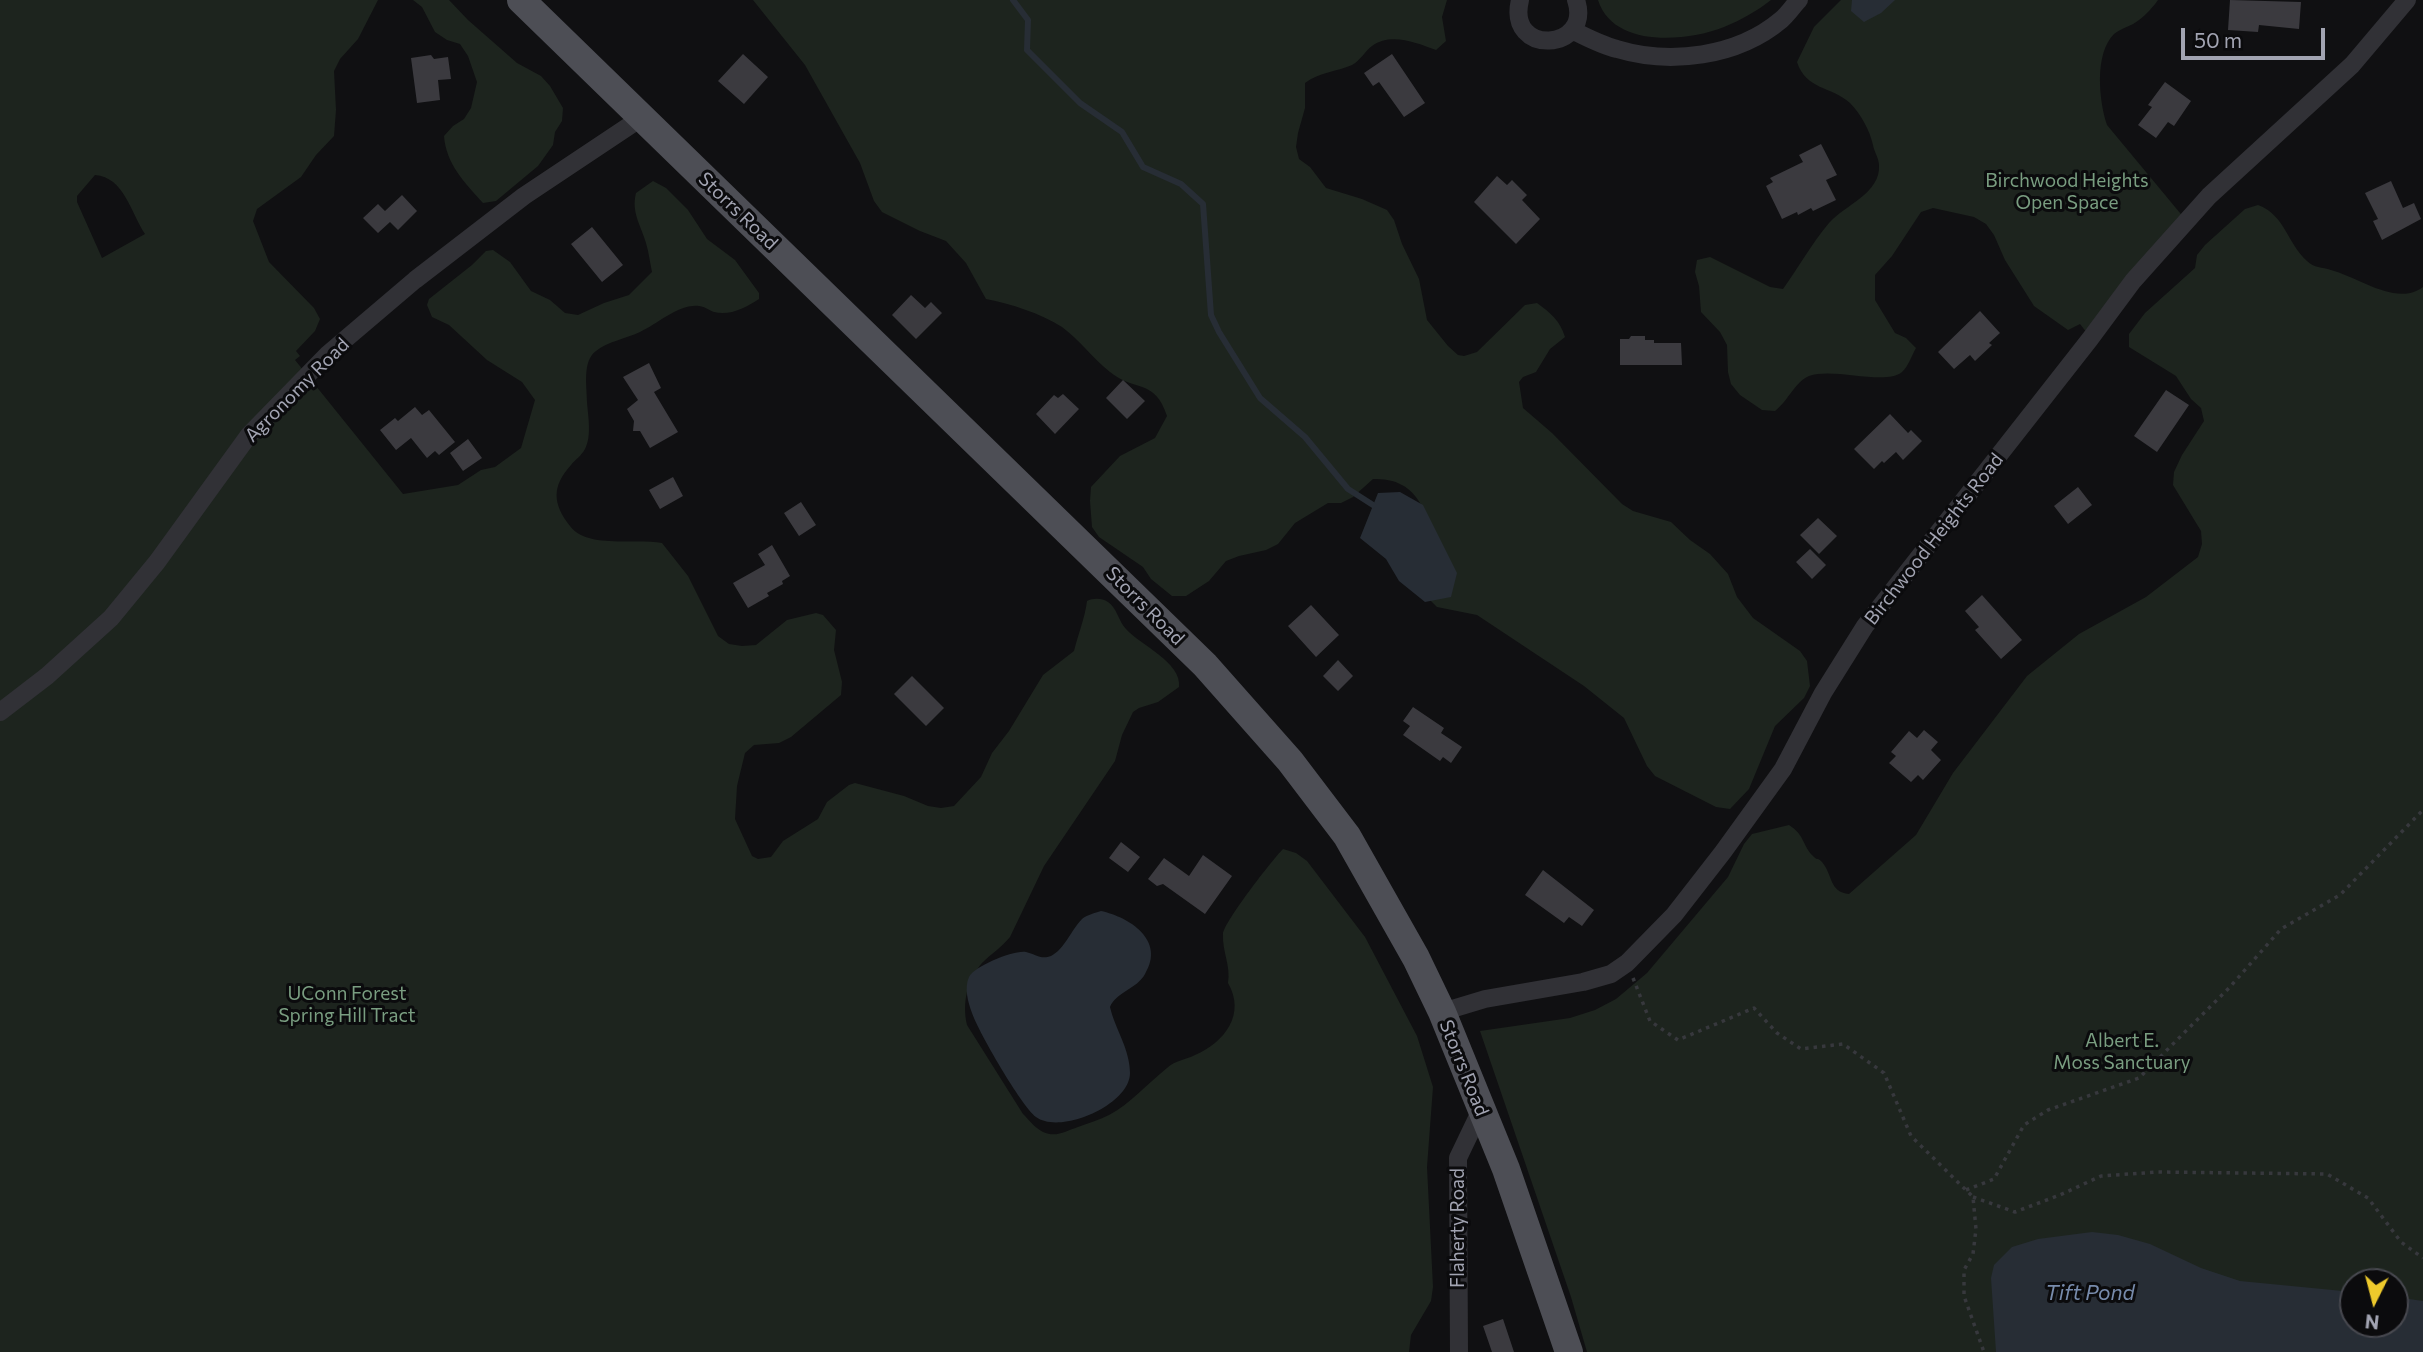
<!DOCTYPE html>
<html>
<head>
<meta charset="utf-8">
<style>
  body { margin:0 }
  #map { position:relative; width:2423px; height:1352px; overflow:hidden; background:#101012; font-family:Commissioner,sans-serif }
  canvas { display:block }
  .north { position:absolute; left:2339px; top:1268px; width:70px; height:70px; box-sizing:border-box; background:#0b0b0d; border:2px solid #47484f; border-radius:50%; rotate:186deg; font-size:19px; font-weight:700; line-height:28px; text-align:center; color:#a2a4b2 }
  .north::after { content:''; display:block; margin:auto; width:24px; height:32px; background:#eeca2c; clip-path:polygon(50% 0,100% 100%,50% 72%,0 100%) }
  .scale { position:absolute; left:2181px; top:28px; width:144px; height:32px; box-sizing:border-box; border:4px solid #a2a4b2; border-top:0; padding-left:9px; font-size:21px; line-height:24px; white-space:nowrap; color:#a2a4b2; -webkit-text-stroke:5px #0b0b0d; paint-order:stroke }
</style>
</head>
<body>
<div id="map">
<canvas width="2423" height="1352"></canvas>
<div class="north">N</div>
<div class="scale">50 m</div>
</div>
<script>
const ctx = document.querySelector('canvas').getContext('2d');
ctx.lineJoin = 'round';
function paint(path, color) { ctx.fillStyle = color; ctx.fill(path, 'evenodd'); }
function stroke(path, color, width, dash) { ctx.strokeStyle = color; ctx.lineWidth = width; ctx.lineCap = dash ? 'butt' : 'round'; ctx.setLineDash(dash || []); ctx.stroke(path); }
function drawText(font, color, halo, rows, align = 'center') {
  ctx.font = font + ' Commissioner,sans-serif'; ctx.lineWidth = 6; ctx.setLineDash([]); ctx.textBaseline = 'middle'; ctx.strokeStyle = halo; ctx.fillStyle = color; for (const [text, x, y, turn = 0] of rows) {
    ctx.save(); ctx.translate(x, y); ctx.rotate((+turn || 0) * Math.PI / 180); ctx.textAlign = isNaN(turn) ? turn : align; if (halo) ctx.strokeText(text, 0, 0); ctx.fillText(text, 0, 0); ctx.restore();
  }
}
const green = new Path2D(`
  M0,0H378L358,39L340,59L334,71L336,110L334,136L316,155L301,177L257,209L253,221L269,262L314,308L320,319L315,331L296,351L300,356L295,360L403,494L458,485L481,470L495,467L521,448L535,400L522,382L487,360L449,325L432,317L427,305L429,299L472,265L486,251L493,250L510,262L531,291L550,300L565,313L578,315L604,303L629,295L652,272C650,263 649,253 646,243C641,225 631,213 636,193L653,181L666,188L688,210L707,239L735,260L759,293V299C745,308 730,316 714,312C709,310 703,306 699,306C678,304 658,324 640,332C627,338 607,342 596,351C582,361 587,387 587,402C588,416 592,436 585,449C582,455 575,460 571,465C552,486 552,503 570,526C586,549 637,538 662,543L688,576L718,636L729,644L742,646L756,645L787,620L816,613L823,615L836,630L834,650L842,682L841,695L791,737L779,743L754,745L745,753L737,786L735,819L752,856L758,859L771,857L783,841L818,819L827,802L849,785L855,783L904,796L928,806L941,808L954,806L981,777L992,753L1009,731L1043,675L1074,651C1078,634 1085,618 1087,601C1093,598 1102,598 1108,602C1117,608 1119,622 1126,629C1140,645 1182,662 1179,687L1158,702L1139,708L1133,712L1122,735L1115,761L1044,866L1010,937C1002,947 991,954 982,963C967,980 962,1003 967,1025L1023,1114C1029,1120 1035,1128 1043,1132C1056,1138 1066,1131 1078,1127C1088,1123 1099,1120 1109,1115C1130,1104 1148,1083 1167,1068C1176,1060 1185,1060 1195,1055C1225,1042 1246,1014 1228,983C1231,966 1222,951 1223,934C1224,922 1272,860 1283,849L1296,853L1307,861L1365,937L1417,1036L1433,1087L1427,1167L1433,1287L1431,1301L1411,1335L1409,1352H0ZM95,175C124,177 131,213 145,234L102,258L77,202V196Z
  M413,0H449L468,20L517,63L541,76L550,86L563,108L562,121L555,132L553,145L538,166L496,201L483,203C465,183 446,164 444,136L453,126L464,119L471,108L477,82L468,56L460,44L447,40L435,32L422,7Z
  M753,0H1447L1442,17L1446,41L1436,50C1417,43 1391,32 1372,46C1365,51 1360,61 1352,65C1336,72 1320,72 1305,83V108L1298,133L1296,147L1299,159L1310,167L1326,188L1362,199L1387,210L1394,220L1402,244L1419,279L1427,320L1448,346L1458,355L1464,356L1477,352L1525,305L1537,303C1551,313 1560,321 1565,337L1550,349L1536,372L1523,377L1519,382L1523,408L1552,433L1622,504L1633,511L1671,522L1690,540L1710,554L1728,574L1737,597L1753,618L1800,651L1807,661L1810,686L1804,698L1775,726L1749,789L1730,809L1716,807L1655,776L1647,766L1624,718L1584,686L1477,615L1437,607L1427,597L1442,562C1428,523 1424,477 1373,479L1353,497L1341,503H1328L1295,523L1278,544L1266,550L1239,556L1226,561L1209,581L1186,596H1172L1151,579L1143,567L1099,537L1092,527L1090,501L1091,487L1120,456L1155,438L1167,416C1155,378 1134,392 1110,372C1093,359 1080,340 1062,327C1040,313 1011,304 986,299L966,263L946,241L920,231L882,212L874,201L860,163L805,65Z
  M1598,0H1771C1757,11 1741,20 1724,27C1686,42 1613,48 1598,0Z
  M1841,0H2158C2153,7 2146,15 2139,20C2132,26 2121,28 2114,34C2094,54 2099,101 2107,125L2185,219L2087,333L2080,324L2068,330L2034,306L2005,260L1994,235L1986,224L1974,217L1933,208L1921,212L1892,256L1875,275V300L1895,333L1906,338L1916,348C1912,355 1908,367 1902,372C1885,386 1834,367 1809,376C1795,382 1788,401 1775,411L1762,410L1740,395L1731,384L1728,372L1727,345L1720,332L1701,312L1699,286L1695,272L1697,260L1710,257L1770,287L1783,289C1798,268 1812,243 1829,223C1845,205 1881,193 1879,165C1879,158 1874,152 1873,145C1870,131 1861,114 1850,103C1831,86 1806,90 1797,62L1814,27Z
  M2258,205C2285,215 2287,243 2307,261C2314,268 2322,267 2331,270C2358,277 2397,307 2423,287V1352H1587L1571,1297L1480,1031L1570,1018L1595,1010L1616,999L1647,973L1728,877L1744,844L1752,834L1789,825C1805,835 1802,845 1813,856C1819,862 1816,856 1822,862C1833,875 1829,892 1849,894L1916,835L1953,773L2027,676L2079,634L2146,597L2198,557L2202,544L2201,531L2173,485L2174,472L2182,455L2204,421L2201,408L2191,399L2176,376L2129,347V334L2145,313L2195,268L2197,255L2205,245L2245,209ZM2353,1282H2395V1324H2353Z`);
const water = new Path2D(`
  M1852,0H1895L1881,13L1864,22L1851,11Z
  M1400,492L1423,505L1457,573L1451,597L1425,602L1399,581L1386,559L1360,538L1378,493Z
  M1101,911C1129,917 1166,940 1145,974C1137,989 1116,992 1110,1007C1115,1029 1130,1049 1130,1073C1130,1105 1060,1135 1036,1117C1021,1105 979,1033 972,1013C968,1002 964,988 969,977C975,966 1013,950 1026,952C1035,954 1041,960 1051,956C1065,949 1071,930 1082,919C1087,915 1095,913 1101,911Z
  M2092,1232L2118,1235L2150,1244L2201,1268L2240,1281L2353,1292V1324H2395V1297L2423,1301V1352H1996L1991,1278L1994,1265L2012,1247L2038,1239Z`);
const stream = new Path2D(`
  M1013,0L1028,20L1027,50L1080,103L1122,132L1143,167L1181,184L1203,204L1211,315L1219,332L1260,398L1305,437L1348,489L1373,505`);
const building = new Path2D(`
  M2230,0L2301,2L2299,29L2259,25L2258,32L2228,30Z
  M743,54L768,77L744,104L718,81Z
  M1392,54L1425,103L1404,117L1379,82L1373,86L1364,73Z
  M431,55L434,59L448,57L451,79L438,80L440,100L417,103L411,58Z
  M2165,82L2191,101L2174,126L2168,122L2156,138L2138,125L2152,107L2148,105Z
  M1821,144L1837,175L1826,180L1836,200L1813,211L1811,208L1798,215L1797,212L1782,219L1766,186L1773,182L1770,178L1803,162L1799,155Z
  M1497,176L1507,185L1512,180L1527,195L1522,200L1540,219L1516,244L1474,202Z
  M2391,181L2403,208L2414,203L2421,219L2382,240L2373,221L2378,219L2365,193Z
  M402,195L417,211L398,230L390,222L378,233L363,218L378,204L385,211Z
  M592,227L623,265L602,282L571,244Z
  M911,295L925,308L931,302L942,313L916,339L892,315Z
  M1980,311L2000,333L1989,343L1992,345L1975,361L1970,355L1954,369L1938,352Z
  M1631,336H1645V340H1654V343H1681L1682,365H1620V339H1629Z
  M649,363L661,388L654,392L678,432L650,448L640,431H633L634,421L627,409L638,400L623,377Z
  M1123,380L1145,401L1127,419L1106,398Z
  M2166,390L2189,405L2157,452L2134,436Z
  M1063,394L1079,409L1055,434L1036,414L1054,395L1058,398Z
  M415,407L422,415L429,410L455,442L439,455L435,451L427,458L411,438L396,450L380,430L395,418L398,421Z
  M1890,414L1908,433L1911,430L1922,441L1903,460L1896,452L1884,463L1882,461L1874,469L1854,449Z
  M468,439L482,458L463,471L450,453Z
  M673,477L683,496L660,509L649,490Z
  M2078,487L2092,505L2068,524L2054,506Z
  M801,502L816,525L799,536L784,513Z
  M1818,518L1837,536L1819,554L1800,535Z
  M772,545L790,576L782,581L783,584L767,593L769,596L748,608L733,583L765,565L758,554Z
  M1810,549L1826,565L1812,579L1796,562Z
  M1982,595L2022,640L2001,659L1975,630L1979,627L1965,611Z
  M1311,605L1339,635L1316,657L1288,626Z
  M1338,660L1353,676L1338,691L1323,676Z
  M912,676L944,708L926,726L894,694Z
  M1413,707L1444,728L1441,733L1462,747L1451,763L1443,757L1440,761L1403,735L1410,726L1403,721Z
  M1924,730L1938,742L1931,750L1941,760L1923,780L1918,775L1911,782L1889,763L1896,756L1891,752L1909,731L1917,738Z
  M1121,842L1140,857L1128,872L1109,858Z
  M1203,855L1232,876L1205,914L1163,884L1157,886L1148,879L1164,858L1189,876Z
  M1543,870L1594,910L1582,926L1569,917L1564,923L1525,895Z
  M1503,1319L1514,1352H1492L1483,1326Z`);
const path = new Path2D(`
  M1633,978L1650,1021L1678,1040L1754,1008L1777,1033L1801,1049L1843,1044L1884,1073L1911,1136L1973,1197L1976,1229L1973,1254L1964,1270V1296L1984,1352
  M1966,1190L1994,1179L2024,1125L2048,1110L2139,1078L2229,988L2281,929L2340,895L2423,810
  M1973,1197L2015,1212L2060,1195L2101,1176L2158,1172L2327,1174L2368,1198L2401,1242L2423,1258`);
const street = new Path2D(`
  M1520,0C1506,57 1593,51 1576,0
  M1572,30C1586,37 1601,45 1617,49C1670,65 1737,57 1781,20C1788,14 1793,6 1799,0
  M0,712L47,676L111,618L157,562L249,435L328,354L415,280L524,196L641,118
  M1442,1012L1485,999L1583,982L1611,974L1627,963L1674,915L1723,852L1783,769L1823,693L1865,626L2090,339L2133,281L2209,196L2352,65L2407,0
  M1459,1352L1458,1158L1481,1110`);
const primary = new Path2D(`
  M521,0L1205,665L1290,761L1347,836L1416,958L1442,1012L1506,1169L1569,1352`);
const parkNames = [
  ["Birchwood Heights",2067,181],
  ["Open Space",2067,203],
  ["UConn Forest",347,994],
  ["Spring Hill Tract",347,1016],
  ["Albert E.",2122,1041],
  ["Moss Sanctuary",2122,1063]
];
const streetNames = [
  ["Storrs Road",738,211,44],
  ["Agronomy Road",297,390,-45],
  ["Birchwood Heights Road",1934,539,-52],
  ["Storrs Road",1145,606,45],
  ["Storrs Road",1464,1068,68],
  ["Flaherty Road",1458,1228,-90]
];
const waterNames = [
  ["Tift Pond",2090,1293]
];
paint(green, '#1d241e');
paint(water, '#272d35');
stroke(stream, '#272d35', 6);
paint(building, '#3b3a3f');
stroke(path, '#37383d', 3.5, [3.5, 5]);
stroke(street, '#313136', 18);
stroke(primary, '#4d4e55', 28);
drawText('19px', '#799d80', '#0b0b0d', parkNames);
drawText('19px', '#a2a4b2', '#0b0b0d', streetNames);
drawText('italic 21px', '#788cad', '#0b0b0d', waterNames);
</script>
</body>
</html>
